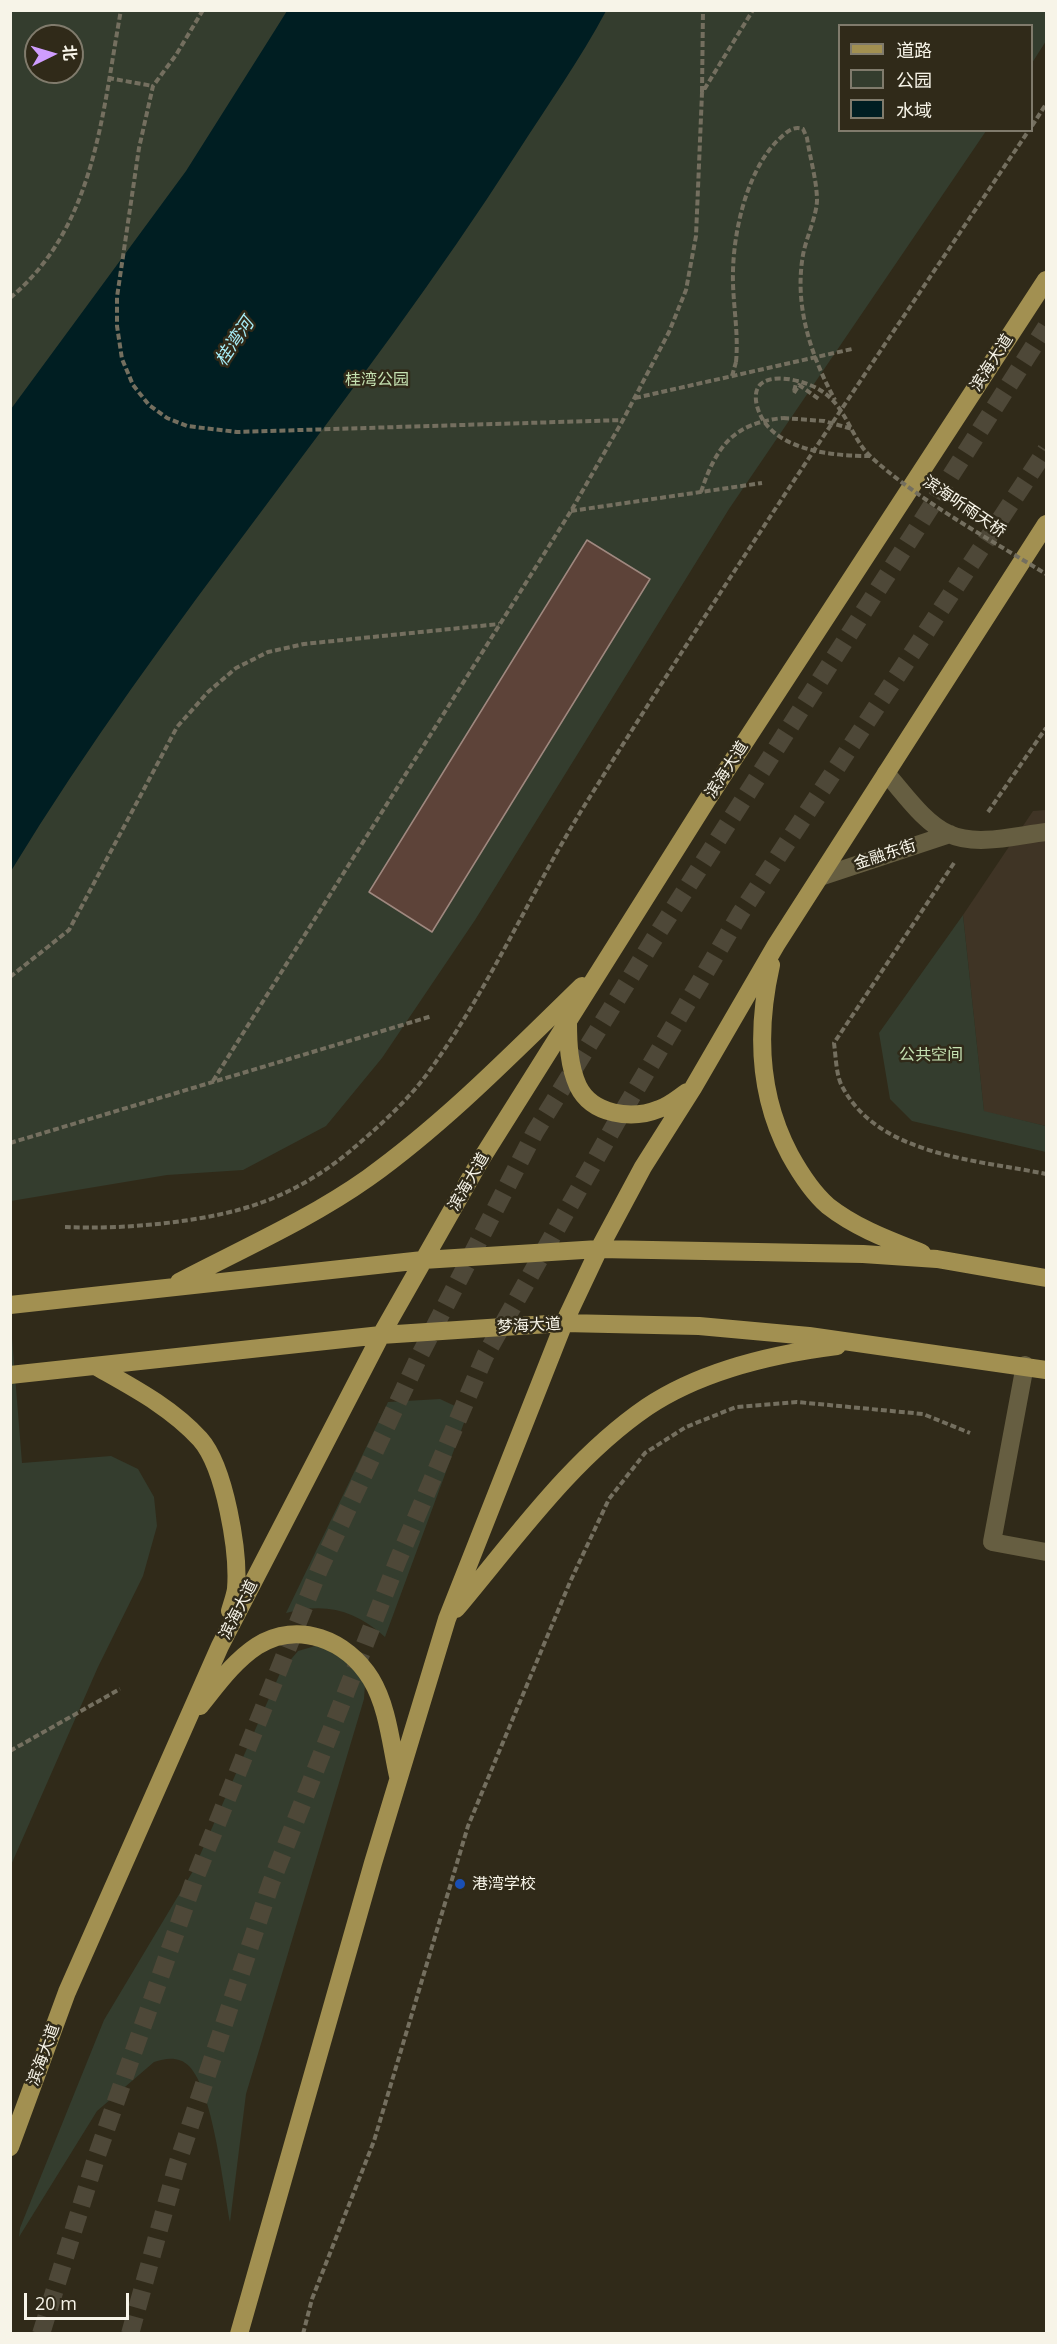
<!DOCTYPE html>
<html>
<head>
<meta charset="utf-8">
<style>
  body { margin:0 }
  #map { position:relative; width:1057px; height:2344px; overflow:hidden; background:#302a19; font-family:"Open Sans","Noto Sans SC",sans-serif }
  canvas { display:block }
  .frame { position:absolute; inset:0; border:12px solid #f7f4e8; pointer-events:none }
  .legend { position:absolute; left:838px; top:24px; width:195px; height:108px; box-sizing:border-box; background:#302a19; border:2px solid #807b6c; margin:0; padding:8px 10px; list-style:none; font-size:18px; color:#f7f4e8 }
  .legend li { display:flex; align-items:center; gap:12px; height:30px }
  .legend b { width:30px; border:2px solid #807b6c }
  .north { position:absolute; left:24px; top:24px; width:60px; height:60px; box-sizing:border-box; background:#302a19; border:2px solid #807b6c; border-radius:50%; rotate:85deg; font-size:16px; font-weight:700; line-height:24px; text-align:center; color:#f7f4e8 }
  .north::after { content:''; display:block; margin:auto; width:21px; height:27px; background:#d09dff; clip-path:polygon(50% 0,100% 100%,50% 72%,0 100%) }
  .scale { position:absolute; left:24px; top:2293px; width:105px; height:27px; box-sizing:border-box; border:3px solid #f7f4e8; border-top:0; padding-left:8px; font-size:18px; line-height:21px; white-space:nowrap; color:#f7f4e8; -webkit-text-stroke:4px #302a19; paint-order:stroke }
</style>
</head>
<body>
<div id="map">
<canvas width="1057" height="2344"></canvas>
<div class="frame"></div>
<ul class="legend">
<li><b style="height:8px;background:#a29051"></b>道路</li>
<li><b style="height:16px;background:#343d2e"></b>公园</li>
<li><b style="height:16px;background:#001e22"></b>水域</li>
</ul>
<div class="north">北</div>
<div class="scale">20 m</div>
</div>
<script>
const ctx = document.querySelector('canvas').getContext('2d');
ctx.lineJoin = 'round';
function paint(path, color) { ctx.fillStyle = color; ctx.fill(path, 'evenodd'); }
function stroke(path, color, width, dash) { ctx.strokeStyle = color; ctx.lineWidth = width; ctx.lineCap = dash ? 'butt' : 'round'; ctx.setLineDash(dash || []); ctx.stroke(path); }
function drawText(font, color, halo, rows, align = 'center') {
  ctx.font = font + ' "Open Sans","Noto Sans SC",sans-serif'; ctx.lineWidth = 5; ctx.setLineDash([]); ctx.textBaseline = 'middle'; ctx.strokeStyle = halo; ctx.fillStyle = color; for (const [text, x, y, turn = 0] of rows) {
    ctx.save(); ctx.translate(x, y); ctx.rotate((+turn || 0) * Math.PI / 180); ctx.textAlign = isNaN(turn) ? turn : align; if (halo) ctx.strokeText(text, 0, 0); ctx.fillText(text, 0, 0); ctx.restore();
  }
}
const commercial = new Path2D(`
  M1046,810V1126L984,1112L963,915L1033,811Z`);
const green = new Path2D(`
  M10,11H1046V41L1032,63V26H840V130L986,131L729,509L475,920L382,1058L326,1126L243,1170L167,1175L11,1201ZM36,36H72V72H36Z
  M963,915L984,1111L1046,1126V1152L912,1121L890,1099L879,1033Z
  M10,1313L22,1463L111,1456L138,1469L154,1497L157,1526L143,1576L98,1667L11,1865Z
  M440,1399L468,1412L385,1637C355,1610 325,1602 286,1613L388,1402Z
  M322,1644L346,1651L365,1685L364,1699L246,2094L230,2222C223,2185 213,2091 189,2066C179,2056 166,2058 154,2062L97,2111L19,2237L20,2228L104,2020L193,1871L281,1671L298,1651Z`);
const water = new Path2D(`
  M287,11H606C580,60 547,106 517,153C359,400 163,621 11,871V409L186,171Z`);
const building = new Path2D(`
  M587,540L650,579L432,932L369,892Z`);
const highwayTunnel = new Path2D(`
  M41,2334L97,2155L194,1881L319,1570L420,1355L535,1132L654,939L1046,327
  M130,2334L177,2165L271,1883L398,1560L485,1356L616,1123L740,914L1046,450`);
const path = new Path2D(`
  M203,10L176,55L153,86L139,148L117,297V326L122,359L133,385L149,405L167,418L187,426L237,432L623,420
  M108,78L153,86
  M702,92L703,10
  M1032,126L1046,104
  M10,298C96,226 102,113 121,10
  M732,376L736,362
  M794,391L797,380
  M794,393L799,385L819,399
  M635,398L852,349
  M701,492C716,447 733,423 783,418
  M571,511L762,483
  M988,812L1046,728
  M954,863L834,1043C836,1057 836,1077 843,1088C880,1156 978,1160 1046,1174
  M10,977L69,930L177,727L208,692L236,668L268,652L304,644L499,624
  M213,1081L571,511L623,420L669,332L686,290L696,236L702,93L753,10
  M10,1143L432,1016
  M65,1227C121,1230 211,1222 263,1202C293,1191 324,1173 349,1152C377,1128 408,1101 430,1070C493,983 535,882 593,792C733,568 881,350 1029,130
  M10,1751L120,1689
  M303,2334L312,2299L374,2141L468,1826L570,1582L609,1499L645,1453L686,1427L736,1407L797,1402L923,1414L970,1433`);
const minor = new Path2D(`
  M886,773C904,793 924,823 949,834C977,847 1018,835 1046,832
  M820,877L950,834
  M1025,1365L992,1542L1046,1552`);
const major = new Path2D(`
  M771,965C756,1031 758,1095 790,1155C800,1173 813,1193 828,1206C856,1228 889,1240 922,1253
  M568,1022C568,1044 569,1066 578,1086C592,1115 632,1120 659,1109C669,1106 678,1098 687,1092
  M179,1282C242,1249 310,1219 368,1178C446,1122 513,1053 582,986
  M10,1305L423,1260L599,1249L863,1254L937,1259L1046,1278
  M95,1366C132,1387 171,1407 200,1439C225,1467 239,1552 236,1589C235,1596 232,1604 230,1611
  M10,1375L381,1335L564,1323L699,1326L809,1336L1046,1370
  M456,1609C515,1539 571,1459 647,1407C701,1371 773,1354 837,1346
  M200,1706C217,1685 234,1661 257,1646C298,1620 347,1640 371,1679C388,1707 391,1745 398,1776
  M10,2147L67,1992L220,1646L381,1335L480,1161L707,800L1046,280
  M239,2334L373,1863L447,1619L564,1323L599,1249L643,1167L693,1088L776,945L1046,524`);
const pathBridge = new Path2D(`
  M736,362C739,331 732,301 733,271C734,229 747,173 776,142C784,135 791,125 803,129L807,138C810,158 817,181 817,201C816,218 806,238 803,255C794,306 811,356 835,400
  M783,418L824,421L852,429
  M870,456C833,456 769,451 757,406C747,366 801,378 820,390C847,406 850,438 872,458C924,504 988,538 1046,574`);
const markers = [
  [460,1884,6,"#1a4fb4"]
];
const streetNames = [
  ["滨海大道",992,363,-57],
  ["滨海听雨天桥",964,507,34],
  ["滨海大道",727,770,-57],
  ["金融东街",885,855,-18],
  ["滨海大道",469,1182,-60],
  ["梦海大道",529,1326,-3],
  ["滨海大道",239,1610,-63],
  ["滨海大道",44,2055,-70]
];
const parkNames = [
  ["桂湾公园",377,380],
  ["公共空间",931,1055]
];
const poiNames = [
  ["港湾学校",472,1884]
];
const waterNames = [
  ["桂湾河",235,342,-56]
];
paint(commercial, '#3f3425');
paint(green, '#343d2e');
paint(water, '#001e22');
paint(building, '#5d4339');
stroke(building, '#9f887f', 1.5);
stroke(highwayTunnel, '#4e4838', 18, [18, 9]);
stroke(path, '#746f5f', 4, [6, 3]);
stroke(minor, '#665e41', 18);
stroke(major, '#a29051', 18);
stroke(pathBridge, '#746f5f', 4, [6, 3]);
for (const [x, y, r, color] of markers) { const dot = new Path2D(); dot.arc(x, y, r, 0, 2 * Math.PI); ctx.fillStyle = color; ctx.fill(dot); stroke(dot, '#302a19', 2); }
drawText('16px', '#f7f4e8', '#302a19', streetNames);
drawText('16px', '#c5e1b1', '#302a19', parkNames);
drawText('16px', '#f7f4e8', '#302a19', poiNames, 'left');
drawText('italic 18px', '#a7edf7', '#302a19', waterNames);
</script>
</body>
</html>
